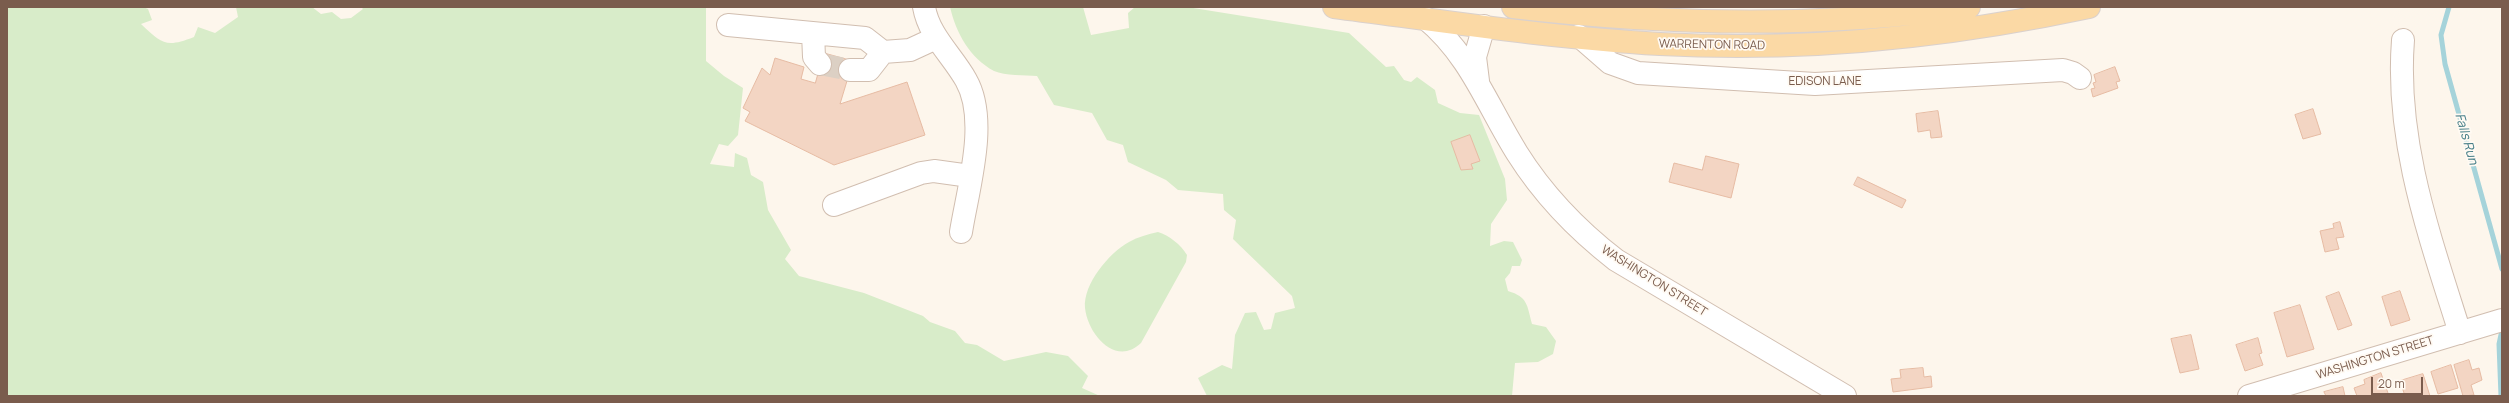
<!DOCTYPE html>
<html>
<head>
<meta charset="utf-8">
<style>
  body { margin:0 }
  #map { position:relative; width:2509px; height:403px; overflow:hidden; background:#fdf6ec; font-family:Manrope,sans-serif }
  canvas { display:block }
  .frame { position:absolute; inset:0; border:8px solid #7a5c4d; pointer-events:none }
  .scale { position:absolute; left:2371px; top:377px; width:52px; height:18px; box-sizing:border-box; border:2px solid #7a5c4d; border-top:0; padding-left:5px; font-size:12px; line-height:14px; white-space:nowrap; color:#7a5c4d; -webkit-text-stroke:3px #fffaf3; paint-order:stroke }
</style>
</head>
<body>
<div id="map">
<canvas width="2509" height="403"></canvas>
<div class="frame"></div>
<div class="scale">20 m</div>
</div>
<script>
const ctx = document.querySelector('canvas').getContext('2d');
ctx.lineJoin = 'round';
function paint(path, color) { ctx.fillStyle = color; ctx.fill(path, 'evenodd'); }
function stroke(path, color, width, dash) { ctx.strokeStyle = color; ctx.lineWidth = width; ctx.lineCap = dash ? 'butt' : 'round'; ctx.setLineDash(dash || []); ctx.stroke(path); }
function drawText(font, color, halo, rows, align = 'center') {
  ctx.font = font + ' Manrope,sans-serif'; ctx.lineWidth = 3.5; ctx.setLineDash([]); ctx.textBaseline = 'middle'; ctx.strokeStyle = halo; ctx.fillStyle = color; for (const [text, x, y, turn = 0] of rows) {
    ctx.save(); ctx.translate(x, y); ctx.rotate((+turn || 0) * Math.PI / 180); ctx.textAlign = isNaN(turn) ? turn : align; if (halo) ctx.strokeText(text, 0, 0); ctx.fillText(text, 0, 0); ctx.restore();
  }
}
const green = new Path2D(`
  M7,7H143L148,9L152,20L141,24C162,44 166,48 194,37L198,27L215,33L238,17L236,7H312L321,14L332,12L341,19L351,18L363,9L361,7H706V61L724,76L743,88L738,135L728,146L719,144L710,164L734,167L735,153L747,158L751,175L763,182L768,210L791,250L785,259L799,276L864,293L923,316L930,322L955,331L965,343L977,345L1004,361L1046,352L1068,356L1088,376L1082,388L1100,396H7Z
  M950,7H1083L1091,35L1129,28L1128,13L1135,7H1187L1349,33L1386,67L1394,66L1404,80L1411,82L1417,77L1435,90L1438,103L1460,113L1479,115L1505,179L1507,200L1491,224L1490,246L1504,241L1513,242L1522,260L1520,266H1512L1510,273L1505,279L1508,291C1528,297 1527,305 1532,324L1546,327L1556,341L1553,354L1538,362L1515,363L1512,396H1207L1198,378L1222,365L1232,369L1235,335L1245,313L1256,312L1264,330L1271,329L1275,313L1295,308L1292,296L1233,239L1236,220L1224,210L1223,194L1178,190L1166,180L1128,162L1123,145L1107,140L1092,113L1054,105L1037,76C1025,75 1005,76 994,71C970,58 956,33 950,7Z
  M1158,232C1169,235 1181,245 1187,255L1186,262L1141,343C1116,367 1088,335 1085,308C1083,284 1109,253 1129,242C1138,237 1148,234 1158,232Z`);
const stream = new Path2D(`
  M2449,7L2441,35L2445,64L2502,269
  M2501,396L2499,344L2502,330`);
const building = new Path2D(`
  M824,53L853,61L840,104L907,82L925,135L834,165L745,121L750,112L743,108L762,68L770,75L775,58L804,67L801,79L815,83Z
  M2115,67L2120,81L2116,82L2118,88L2093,97L2091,89L2095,88L2093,83L2096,82L2094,75Z
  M2313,109L2321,134L2303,139L2295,115Z
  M1938,111L1942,137L1931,138L1930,130L1918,132L1916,114Z
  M1470,135L1480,161L1471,164L1473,169L1461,170L1451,142Z
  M1706,156L1739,164L1731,198L1669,182L1674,163L1702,170Z
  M1858,177L1906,200L1902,208L1854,185Z
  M2340,222L2344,237L2336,238L2339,249L2325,252L2320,231L2334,228L2333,224Z
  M2400,291L2410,320L2391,326L2382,297Z
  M2339,292L2352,325L2338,330L2326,297Z
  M2300,305L2314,349L2287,357L2274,313Z
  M2191,335L2199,369L2180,373L2171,339Z
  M2258,338L2262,353L2259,354L2263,365L2245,371L2236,345Z
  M2469,360L2472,370L2479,368L2482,380L2471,385L2474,395L2463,396L2454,365Z
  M2451,365L2458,388L2438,394L2431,372Z
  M1923,368L1924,377L1931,376L1932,387L1893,392L1891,379L1901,378L1900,370Z
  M2381,373L2389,396H2357L2354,388L2365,384L2364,380Z
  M2423,374L2430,396H2405L2400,381Z
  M2343,387L2345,396H2326L2324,392Z`);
const minorTunnel = new Path2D(`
  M820,64L850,70`);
const minor = new Path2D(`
  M924,7C929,36 952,55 966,80C989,120 968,188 961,232
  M1425,18C1470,55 1487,105 1517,153C1544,196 1576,229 1616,260L1845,396
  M728,25L865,38L883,52L910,50L936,38
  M813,33L814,57L820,64
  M1579,36L1610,63L1638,73L1815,84L2063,70L2073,73L2080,78
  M2403,40C2395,142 2430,237 2460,333
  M850,70H869L883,52
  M1478,81L1475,57L1484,26
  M834,205L921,173L934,171L970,176
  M2249,396L2502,320`);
const major = new Path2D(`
  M1334,7C1442,21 1551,38 1660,44C1804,52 1948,37 2089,7
  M1513,7C1665,25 1817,28 1969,7`);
const streetNames = [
  ["WARRENTON ROAD",1712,45,1],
  ["EDISON LANE",1825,82],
  ["WASHINGTON STREET",1654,281,32],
  ["WASHINGTON STREET",2375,358,-17]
];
const waterNames = [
  ["Falls Run",2466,139,74]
];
paint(green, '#d8ecc9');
stroke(stream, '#a5d3da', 5);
paint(building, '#f3d5c3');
stroke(building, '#e6bba3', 1);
stroke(minorTunnel, '#dcd0c4', 22, [22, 11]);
stroke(minor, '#d1beb0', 24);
stroke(major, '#dad1cd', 24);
stroke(minor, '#fff', 22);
stroke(major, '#fbd9a5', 22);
drawText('12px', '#7a5c4d', '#fffaf3', streetNames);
drawText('italic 13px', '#437c86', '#fffaf3', waterNames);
</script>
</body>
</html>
